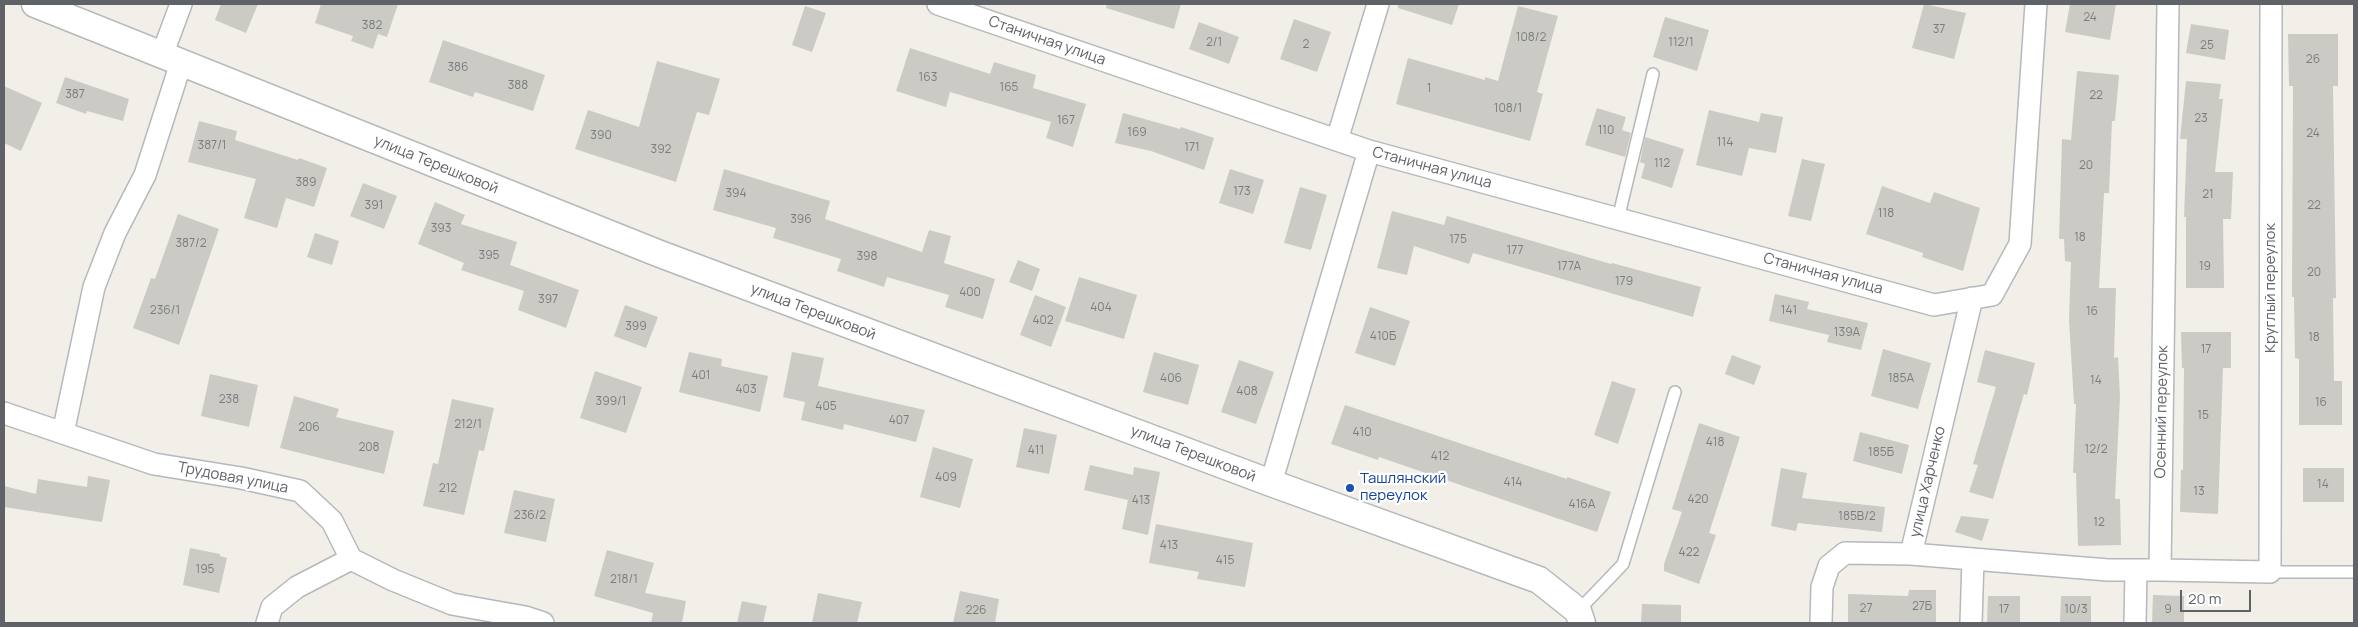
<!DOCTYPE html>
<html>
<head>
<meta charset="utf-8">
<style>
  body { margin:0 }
  #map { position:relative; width:2358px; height:627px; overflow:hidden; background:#f1efe8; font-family:Manrope,sans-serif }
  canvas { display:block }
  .frame { position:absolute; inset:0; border:5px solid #5f6368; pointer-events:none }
  .scale { position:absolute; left:2180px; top:590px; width:71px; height:22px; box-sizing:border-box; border:2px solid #5f6368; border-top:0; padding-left:6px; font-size:15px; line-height:18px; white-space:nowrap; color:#5f6368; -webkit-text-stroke:4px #fff; paint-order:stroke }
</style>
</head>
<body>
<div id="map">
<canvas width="2358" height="627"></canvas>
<div class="frame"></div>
<div class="scale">20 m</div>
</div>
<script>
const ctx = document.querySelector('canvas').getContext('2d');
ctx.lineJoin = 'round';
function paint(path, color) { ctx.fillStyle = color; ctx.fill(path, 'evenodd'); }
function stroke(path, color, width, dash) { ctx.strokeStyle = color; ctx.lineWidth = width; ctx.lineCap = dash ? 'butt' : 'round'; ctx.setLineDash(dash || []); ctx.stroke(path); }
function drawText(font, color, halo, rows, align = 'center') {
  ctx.font = font + ' Manrope,sans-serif'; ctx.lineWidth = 4.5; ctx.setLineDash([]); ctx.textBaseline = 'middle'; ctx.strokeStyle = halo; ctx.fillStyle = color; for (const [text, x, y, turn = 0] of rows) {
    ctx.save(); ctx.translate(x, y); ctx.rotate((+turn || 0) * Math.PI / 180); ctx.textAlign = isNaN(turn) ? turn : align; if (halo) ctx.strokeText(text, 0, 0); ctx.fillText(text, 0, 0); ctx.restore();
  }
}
const building = new Path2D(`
  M221,4H258L246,33L215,20Z
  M321,4H398L387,37L378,34L373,49L351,41L353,36L315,23Z
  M1107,4H1181L1174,29L1106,8Z
  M1398,4H1459L1452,25L1398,8Z
  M1924,4L1966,13L1954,59L1912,48Z
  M2070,4H2116L2110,40L2065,32Z
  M805,6L826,13L812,52L792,45Z
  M1518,6L1558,16L1537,92L1543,94L1530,141L1396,104L1408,58L1485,80V77L1498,81Z
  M1665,17L1709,30L1697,71L1653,57Z
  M1294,19L1331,32L1317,72L1280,59Z
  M1199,22L1239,37L1229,64L1189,49Z
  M2191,24L2229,30L2225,60L2186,53Z
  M2288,34H2338V86H2333L2336,298H2333L2334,381H2342V425H2299V359L2295,358L2294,297H2292L2293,86H2289Z
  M443,40L545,75L533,111L475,92L473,97L429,82Z
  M910,48L990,74L994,62L1036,75L1033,88L1086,104L1073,147L1046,138L1051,122L950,92L946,107L896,91Z
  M657,61L720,79L709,115L697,112L676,182L575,149L588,110L639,127Z
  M2077,71L2119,75L2115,121H2112L2109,193H2104L2099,288H2116L2114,358L2118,357L2120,397L2115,499H2120L2121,545L2078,546L2076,473H2073L2076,404H2074L2069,320L2071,262L2065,261L2064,239H2059L2062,139L2071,140Z
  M65,77L129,99L123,121L87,111L86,114L56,103Z
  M2186,81L2221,84L2219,99H2223L2215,172H2233L2231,219H2223L2224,288H2186V217H2184L2187,139H2180Z
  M4,86L42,103L21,151L4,143Z
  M1597,108L1626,117L1622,130L1631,133L1625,157L1585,145Z
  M1709,110L1759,122L1761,113L1783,117L1776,153L1749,148L1742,176L1696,165Z
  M1123,113L1180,129L1181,127L1214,138L1204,170L1151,151L1115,143Z
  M199,121L237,131L235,140L298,160L299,158L327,168L314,207L286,198L277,228L244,218L256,179L188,162Z
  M1645,137L1684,149L1672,188L1641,178L1645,164L1640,162Z
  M1802,159L1825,164L1811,221L1788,216Z
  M724,169L830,201L825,219L922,252L929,230L951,236L944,263L995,279L983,319L945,307L949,295L887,277L884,287L837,271L841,259L773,238L776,228L713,210Z
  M1230,169L1264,180L1253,214L1219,203Z
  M363,183L397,196L384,229L350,216Z
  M1882,186L1930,203L1934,192L1980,208L1963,271L1922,257L1923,253L1866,234Z
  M1300,187L1327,195L1311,250L1284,243Z
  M435,202L465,215L461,224L517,242L510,265L579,290L566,328L518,310L524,291L461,270L464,263L418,244Z
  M1392,211L1444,225L1447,216L1611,264L1612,263L1701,287L1693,317L1473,253L1469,264L1414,246L1407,275L1377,268Z
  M178,214L219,229L179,345L133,328L151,278L155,279Z
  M315,233L339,241L332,265L307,257Z
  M1018,260L1040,269L1032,291L1009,282Z
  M1079,277L1137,295L1124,339L1065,321Z
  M1775,294L1809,302L1807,309L1868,323L1861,350L1827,342L1829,335L1769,321Z
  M1035,295L1066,307L1051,347L1020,335Z
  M625,305L658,317L646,348L614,336Z
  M1370,307L1410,321L1395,366L1355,353Z
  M2181,332H2231V368H2223L2218,514L2180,512L2181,470H2183L2184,368H2182Z
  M1883,349L1931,363L1918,409L1871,396Z
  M1985,350L2035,363L2027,395L2024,394L1993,499L1969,492L1978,465L1973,464L1996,387L1977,382Z
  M689,352L722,359L721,366L768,376L760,412L679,392Z
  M792,352L824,358L818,386L925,410L916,442L844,424L843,430L801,420L805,402L783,397Z
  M1154,352L1199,365L1188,405L1143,392Z
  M1732,355L1761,366L1754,385L1725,374Z
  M1239,360L1274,372L1256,424L1221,412Z
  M595,371L642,387L626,433L580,418Z
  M210,374L258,385L249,427L201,416Z
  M1612,381L1636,389L1618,444L1594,435Z
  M294,396L339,409L336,417L394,431L384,474L280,448Z
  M452,399L494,408L484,451L479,450L464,515L423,506L433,463L438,464Z
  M1345,405L1567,479V477L1611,492L1597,532L1379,457L1378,460L1331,444Z
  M1699,423L1740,437L1709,533L1716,535L1699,584L1664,571V564L1682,512L1672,509Z
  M1024,428L1057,435L1049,474L1016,467Z
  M1860,432L1909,445L1902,474L1853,461Z
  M933,447L973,459L960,508L920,497Z
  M1090,465L1133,475L1134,467L1160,472L1148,535L1122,529L1128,500L1084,490Z
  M1781,468L1807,473L1802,498L1885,507L1882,532L1798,523L1796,531L1771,526Z
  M2303,468H2344V502H2303Z
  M88,476L110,480L102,522L4,507V486L36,494L38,479L87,487Z
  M514,490L555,499L546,542L504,533Z
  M1961,516L1989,519L1982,541L1955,532Z
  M1156,524L1253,543L1245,587L1197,579L1199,572L1149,563Z
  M190,548L220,554V556L227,558L219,593L183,585Z
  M607,550L654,563L645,593L686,601L682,623H651L653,613L594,596Z
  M1909,590H1936V623H1848V594L1908,596Z
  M960,591L999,599L995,623H953Z
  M818,593L862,602L857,623H812Z
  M2153,595L2184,596V623H2152Z
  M1988,596H2020V623H1987Z
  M2061,596H2091V623H2060Z
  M742,601L767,606L763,623H737Z
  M1642,604L1681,605V623H1641Z`);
const service = new Path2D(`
  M1618,219L1653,74
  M2270,572H2354
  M1578,611L1623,564L1675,392`);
const minor = new Path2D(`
  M938,4L1369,151L1934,305L1992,295L2020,244L2036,4
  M162,55L181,4
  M1337,140L1378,4
  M4,413L154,464L241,478L300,491L332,521L351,559L393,580L452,604L525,617L543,623
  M63,433L94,287L115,233L145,175L181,63
  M1271,483L1369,151
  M1911,554L2108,570H2160L2168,4
  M2160,570L2270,572L2271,4
  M267,623L272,607L297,587L351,559
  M1821,623L1822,587L1829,566L1845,553L1911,554L1972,298
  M1971,623L1973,559
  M2135,623L2136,570`);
const tertiary = new Path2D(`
  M35,4L660,254L1271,483L1539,580L1578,611L1582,623`);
const markers = [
  [1350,488,5,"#1a4fb4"]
];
const numberNames = [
  ["24",2090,18],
  ["382",372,26],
  ["37",1939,30],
  ["108/2",1531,38],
  ["2/1",1214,43],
  ["112/1",1681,43],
  ["2",1306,45],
  ["25",2207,46],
  ["26",2313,60],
  ["386",458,68],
  ["163",928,78],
  ["388",518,86],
  ["165",1009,88],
  ["1",1429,89],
  ["387",75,95],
  ["22",2096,96],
  ["108/1",1508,109],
  ["23",2201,119],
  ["167",1066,121],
  ["110",1606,131],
  ["169",1137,133],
  ["24",2313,134],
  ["390",601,136],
  ["114",1725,143],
  ["387/1",212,146],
  ["171",1192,148],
  ["392",661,150],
  ["112",1662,164],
  ["20",2086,166],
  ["389",306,183],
  ["173",1242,192],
  ["394",736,194],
  ["21",2208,195],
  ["391",374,206],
  ["22",2314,206],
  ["118",1886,214],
  ["396",801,220],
  ["393",441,229],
  ["18",2080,238],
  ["175",1458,240],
  ["387/2",191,244],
  ["177",1515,251],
  ["395",489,256],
  ["398",867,257],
  ["177А",1569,267],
  ["19",2205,267],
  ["20",2314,273],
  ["179",1624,282],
  ["400",970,293],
  ["397",548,300],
  ["404",1101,308],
  ["236/1",165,311],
  ["141",1789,311],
  ["16",2092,312],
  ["402",1043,321],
  ["399",636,327],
  ["139А",1847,333],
  ["410Б",1383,337],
  ["18",2314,338],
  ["17",2206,350],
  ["401",701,376],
  ["406",1171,379],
  ["185А",1901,379],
  ["14",2096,381],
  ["403",746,390],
  ["408",1247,392],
  ["238",229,400],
  ["399/1",611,402],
  ["16",2321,403],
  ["405",826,407],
  ["15",2203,416],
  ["407",899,421],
  ["212/1",468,425],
  ["206",309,428],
  ["410",1362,433],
  ["418",1715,443],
  ["208",369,448],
  ["12/2",2096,450],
  ["411",1036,451],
  ["185Б",1881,453],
  ["412",1440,457],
  ["409",946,478],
  ["414",1513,483],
  ["14",2323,485],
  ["212",448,489],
  ["13",2199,492],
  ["420",1698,500],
  ["413",1141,501],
  ["416А",1582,505],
  ["236/2",530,516],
  ["185В/2",1857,517],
  ["12",2099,523],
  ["413",1169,546],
  ["422",1689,553],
  ["415",1225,561],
  ["195",205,570],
  ["218/1",624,580],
  ["27Б",1922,607],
  ["27",1866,609],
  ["17",2004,610],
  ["10/3",2076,610],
  ["9",2168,610],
  ["226",976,611]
];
const streetNames = [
  ["Станичная улица",1047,41,19],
  ["улица Терешковой",436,165,22],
  ["Станичная улица",1432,168,15],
  ["Станичная улица",1823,274,15],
  ["Круглый переулок",2271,288,-90],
  ["улица Терешковой",813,312,21],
  ["Осенний переулок",2162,412,-89],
  ["улица Терешковой",1193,454,21],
  ["Трудовая улица",233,478,11],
  ["улица Харченко",1928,482,-77]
];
const transitNames = [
  ["Ташлянский",1360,479],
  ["переулок",1360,496]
];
paint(building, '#cccac5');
stroke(service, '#b5b8bc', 14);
stroke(minor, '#b5b8bc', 24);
stroke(tertiary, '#b5b8bc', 29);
stroke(service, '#fff', 11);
stroke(minor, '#fff', 21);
stroke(tertiary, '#fff', 26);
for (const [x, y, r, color] of markers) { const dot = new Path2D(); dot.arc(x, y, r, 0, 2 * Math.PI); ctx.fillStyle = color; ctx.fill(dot); stroke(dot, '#fff', 2); }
drawText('12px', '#7a7d7f', null, numberNames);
drawText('15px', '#5f6368', '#fff', streetNames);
drawText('15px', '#164399', '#fff', transitNames, 'left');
</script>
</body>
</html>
